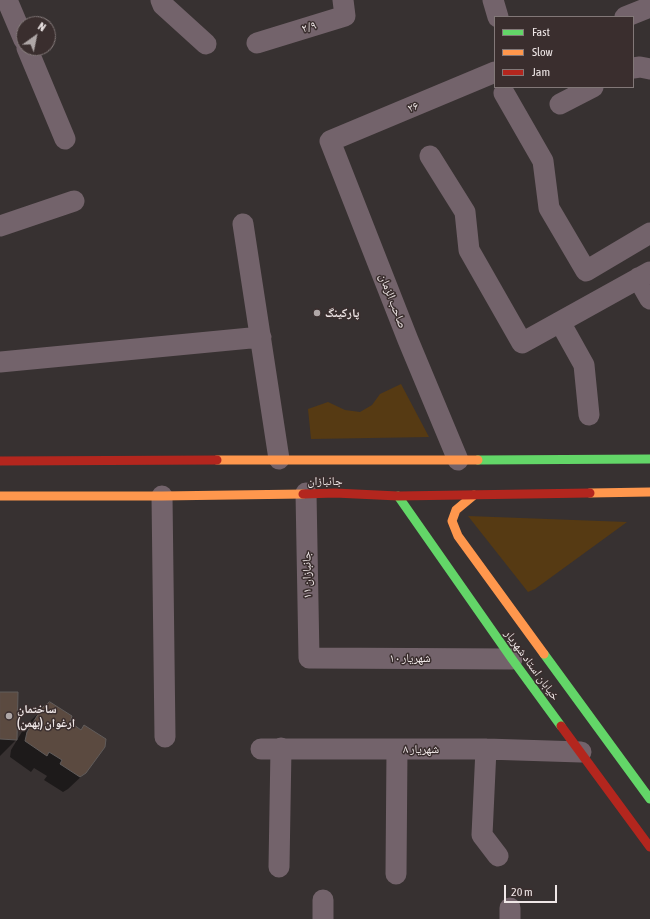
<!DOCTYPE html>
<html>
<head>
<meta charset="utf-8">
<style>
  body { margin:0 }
  #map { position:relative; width:650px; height:919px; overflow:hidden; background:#373131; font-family:"Asap Condensed",sans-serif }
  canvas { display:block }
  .legend { position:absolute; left:494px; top:16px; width:140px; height:72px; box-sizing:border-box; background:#3a2e2e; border:1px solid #827878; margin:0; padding:5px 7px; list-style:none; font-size:12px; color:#efe7e7 }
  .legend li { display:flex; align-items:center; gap:8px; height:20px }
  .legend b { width:20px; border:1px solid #827878 }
  .north { position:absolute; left:16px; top:16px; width:40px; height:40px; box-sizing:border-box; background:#3a2e2e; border:1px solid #827878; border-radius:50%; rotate:33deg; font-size:11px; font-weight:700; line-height:16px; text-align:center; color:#efe7e7 }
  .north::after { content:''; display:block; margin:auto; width:14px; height:18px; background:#afa7a7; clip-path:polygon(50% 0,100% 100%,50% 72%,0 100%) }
  .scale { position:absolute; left:504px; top:885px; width:53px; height:18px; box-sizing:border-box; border:2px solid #efe7e7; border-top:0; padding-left:5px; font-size:12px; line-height:14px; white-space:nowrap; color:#efe7e7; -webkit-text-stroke:3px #3a2e2e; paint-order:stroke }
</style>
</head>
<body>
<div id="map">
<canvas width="650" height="919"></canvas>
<ul class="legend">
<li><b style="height:5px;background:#63d668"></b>Fast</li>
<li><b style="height:5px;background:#ff974d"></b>Slow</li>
<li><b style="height:5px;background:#b3261e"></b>Jam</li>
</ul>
<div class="north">N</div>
<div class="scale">20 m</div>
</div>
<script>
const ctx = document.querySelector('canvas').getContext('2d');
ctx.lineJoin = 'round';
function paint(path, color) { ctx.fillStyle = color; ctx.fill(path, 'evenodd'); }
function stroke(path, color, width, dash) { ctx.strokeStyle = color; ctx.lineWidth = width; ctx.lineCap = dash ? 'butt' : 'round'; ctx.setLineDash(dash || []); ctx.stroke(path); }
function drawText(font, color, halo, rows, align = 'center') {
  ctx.font = font + ' "Asap Condensed","Noto Naskh Arabic",sans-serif'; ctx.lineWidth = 3; ctx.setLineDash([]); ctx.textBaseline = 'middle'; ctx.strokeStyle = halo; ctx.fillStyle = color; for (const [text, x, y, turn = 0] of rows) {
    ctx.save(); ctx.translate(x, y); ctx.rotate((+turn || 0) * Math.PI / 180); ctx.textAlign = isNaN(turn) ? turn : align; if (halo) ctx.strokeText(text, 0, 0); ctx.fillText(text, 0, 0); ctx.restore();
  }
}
const green = new Path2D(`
  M401,384L429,437L311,439L308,409L328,402L345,410L360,412L372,405L380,394Z
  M468,516L627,522L535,589L528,592Z`);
const shadow = new Path2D(`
  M0,693L16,740L0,756Z
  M43,709L68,722L85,773L68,789L63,792L44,780L47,776L34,768L31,772L10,757L11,750L26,725Z`);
const building = new Path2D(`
  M0,692H18L17,740L0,739Z
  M50,702L72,716L70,722L81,730L84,725L106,739L105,747L86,773L80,777L60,764L62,760L49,752L47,756L25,741L27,732L42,708Z`);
const street = new Path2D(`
  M7,0L24,40
  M161,0L163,5L206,44
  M493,0L498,17
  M625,17L650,7
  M257,43L345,16L343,0
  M27,48L65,139
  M633,68L640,67L650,69
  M504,93L543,161L549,208L586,271L650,233
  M560,104L593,87
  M430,156L465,212L469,250L522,343L650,272
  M243,224L279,459
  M0,226L74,201
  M638,278L650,299
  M560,322L584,365L589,415
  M0,362L261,337
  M458,460L408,340L330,141L495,72
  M306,493L309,658L512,659
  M162,496L165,737
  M261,749H486L581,752
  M486,749L482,835L498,856
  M279,867L281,748
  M396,874L397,749
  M510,908V919
  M323,919V900`);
const fast = new Path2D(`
  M478,460L650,459
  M398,496L512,659L561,726
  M544,654L650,799`);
const slow = new Path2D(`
  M217,460H478
  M590,493L650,492
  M474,495L456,510L452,521L458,536L544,654
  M0,496H162L303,494`);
const jam = new Path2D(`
  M0,461L217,460
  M303,494L335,493L398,496L590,493
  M561,726L650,847`);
const markers = [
  [317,313,4,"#afa7a7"],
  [9,716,4,"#afa7a7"]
];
const streetNames = [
  ["۲/۹",309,27,-17],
  ["۲۶",413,107,-23],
  ["صاحب الزمان",393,301,69],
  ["جانبازان",325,481],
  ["۱۱ جانبازان",307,575,-91],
  ["شهریار ۱۰",410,658],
  ["خیابان استاد شهریار",532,665,54],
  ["شهریار ۸",421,749]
];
const poiNames = [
  ["پارکینگ",325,313],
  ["ساختمان",17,709],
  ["ارغوان (بهمن)",17,723]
];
paint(green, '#563a13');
paint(shadow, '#0007');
paint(building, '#5b4a40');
stroke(building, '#615c5b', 1);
stroke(street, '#73636b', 21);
stroke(fast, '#63d668', 9);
stroke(slow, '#ff974d', 9);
stroke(jam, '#b3261e', 9);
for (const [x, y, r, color] of markers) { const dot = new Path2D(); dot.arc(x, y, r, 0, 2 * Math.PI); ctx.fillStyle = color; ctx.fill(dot); stroke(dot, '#3a2e2e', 1.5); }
drawText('12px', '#efe7e7', '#3a2e2e', streetNames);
drawText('bold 12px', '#efe7e7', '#3a2e2e', poiNames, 'left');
</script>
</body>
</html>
